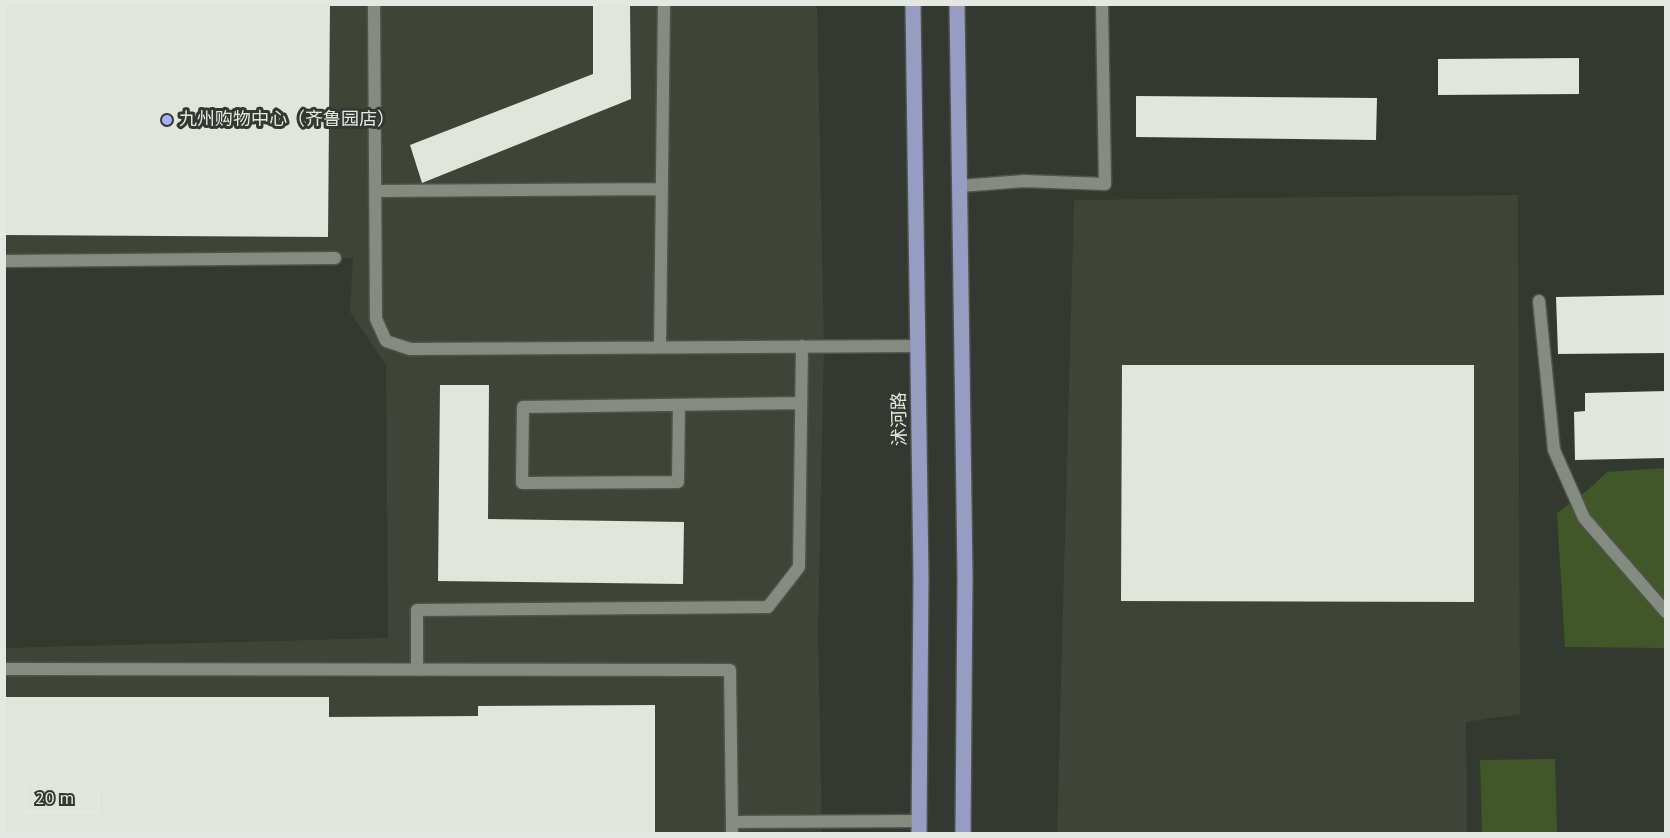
<!DOCTYPE html>
<html>
<head>
<meta charset="utf-8">
<style>
  body { margin:0 }
  #map { position:relative; width:1670px; height:838px; overflow:hidden; background:#333830; font-family:"PT Sans",sans-serif }
  canvas { display:block }
  .frame { position:absolute; inset:0; border:6px solid #e5e7e3; pointer-events:none }
  .scale { position:absolute; left:24px; top:787px; width:76px; height:27px; box-sizing:border-box; border:3px solid #e5e7e3; border-top:0; padding-left:8px; font-size:18px; line-height:21px; white-space:nowrap; color:#e5e7e3; -webkit-text-stroke:4px #333830; paint-order:stroke }
</style>
</head>
<body>
<div id="map">
<canvas width="1670" height="838"></canvas>
<div class="frame"></div>
<div class="scale">20 m</div>
</div>
<script>
const ctx = document.querySelector('canvas').getContext('2d');
ctx.lineJoin = 'round';
function paint(path, color) { ctx.fillStyle = color; ctx.fill(path, 'evenodd'); }
function stroke(path, color, width, dash) { ctx.strokeStyle = color; ctx.lineWidth = width; ctx.lineCap = dash ? 'butt' : 'round'; ctx.setLineDash(dash || []); ctx.stroke(path); }
function drawText(font, color, halo, rows, align = 'center') {
  ctx.font = font + ' "PT Sans","Noto Sans SC",sans-serif'; ctx.lineWidth = 6; ctx.setLineDash([]); ctx.textBaseline = 'middle'; ctx.strokeStyle = halo; ctx.fillStyle = color; for (const [text, x, y, turn = 0] of rows) {
    ctx.save(); ctx.translate(x, y); ctx.rotate((+turn || 0) * Math.PI / 180); ctx.textAlign = isNaN(turn) ? turn : align; if (halo) ctx.strokeText(text, 0, 0); ctx.fillText(text, 0, 0); ctx.restore();
  }
}
const built = new Path2D(`
  M4,5H817L824,346L818,633L822,833H5V648L388,638L386,365L350,312L353,258L5,268Z
  M1518,195L1520,714L1466,722L1467,833L1057,834L1074,200Z`);
const green = new Path2D(`
  M1665,468V648L1565,647L1557,513L1589,489L1607,472Z
  M1555,759L1557,833H1482L1480,760Z`);
const building = new Path2D(`
  M4,4H330L328,237L4,235Z
  M593,4H630L631,99L422,183L410,145L593,74Z
  M1579,58V94L1438,95V59Z
  M1136,96L1377,98L1376,140L1136,137Z
  M1666,295V353L1558,354L1556,297Z
  M1122,365H1474V602L1121,601Z
  M440,385H489L488,519L684,522L683,584L438,581Z
  M1666,391L1665,458L1575,460L1574,412L1585,411V393Z
  M4,697H329V717L478,716V706L655,705V834H4Z`);
const service = new Path2D(`
  M374,4L376,319L386,341L410,349L918,346
  M960,186L1024,181L1105,184L1102,4
  M375,191L662,189
  M4,261L335,258
  M1539,301L1554,450L1584,518L1666,612
  M660,347L664,4
  M679,405L678,482L522,483L523,407L801,403
  M4,669L730,670L732,822
  M417,670V610L768,607L799,567L802,346
  M732,834V822L919,821`);
const primary = new Path2D(`
  M913,4L921,577L919,834
  M957,4L965,576L963,834`);
const markers = [
  [167,120,6,"#a8b0fc"]
];
const poiNames = [
  ["九州购物中心（齐鲁园店）",179,120]
];
const streetNames = [
  ["沭河路",900,419,-91]
];
paint(built, '#3e4538');
paint(green, '#405829');
paint(building, '#e0e6dc');
stroke(service, '#50534d', 15);
stroke(primary, '#50534d', 18);
stroke(service, '#868b82', 12);
stroke(primary, '#969cc2', 15);
for (const [x, y, r, color] of markers) { const dot = new Path2D(); dot.arc(x, y, r, 0, 2 * Math.PI); ctx.fillStyle = color; ctx.fill(dot); stroke(dot, '#333830', 2); }
drawText('18px', '#e5e7e3', '#333830', poiNames, 'left');
drawText('18px', '#e5e7e3', '#333830', streetNames);
</script>
</body>
</html>
